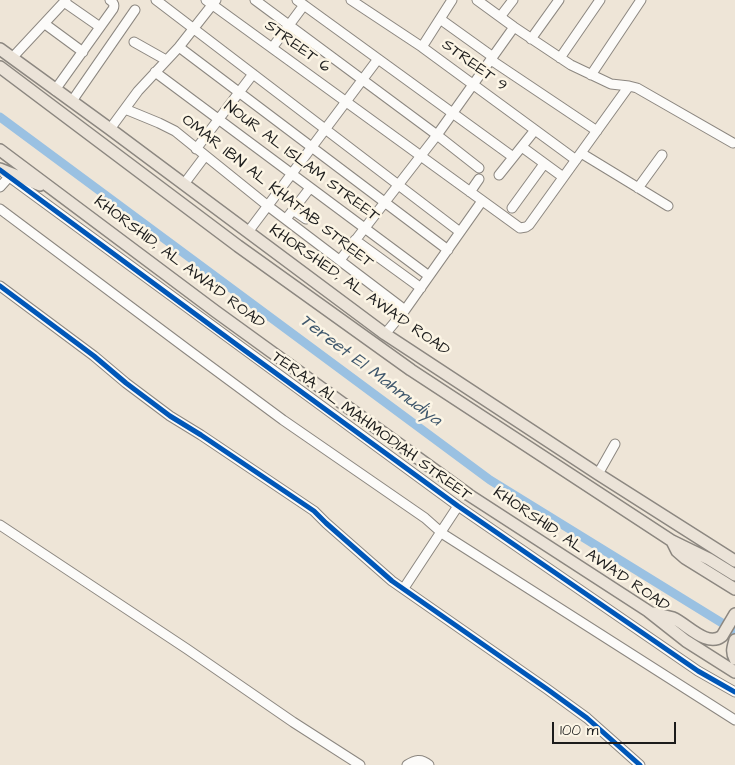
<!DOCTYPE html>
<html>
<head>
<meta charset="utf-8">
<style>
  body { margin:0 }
  #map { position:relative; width:735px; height:765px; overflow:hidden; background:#eee5d7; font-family:"Architects Daughter",sans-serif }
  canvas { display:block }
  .scale { position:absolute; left:552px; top:722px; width:124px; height:22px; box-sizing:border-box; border:2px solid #1c1c1c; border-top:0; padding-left:6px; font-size:15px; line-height:18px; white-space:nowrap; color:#1c1c1c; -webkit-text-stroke:4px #fcf5e5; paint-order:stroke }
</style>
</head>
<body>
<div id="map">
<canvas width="735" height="765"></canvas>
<div class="scale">100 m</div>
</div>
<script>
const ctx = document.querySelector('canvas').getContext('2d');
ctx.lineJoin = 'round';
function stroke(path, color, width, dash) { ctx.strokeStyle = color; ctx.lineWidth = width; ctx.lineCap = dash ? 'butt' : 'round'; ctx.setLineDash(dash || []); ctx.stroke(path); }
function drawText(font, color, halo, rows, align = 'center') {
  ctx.font = font + ' "Architects Daughter",sans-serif'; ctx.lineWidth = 5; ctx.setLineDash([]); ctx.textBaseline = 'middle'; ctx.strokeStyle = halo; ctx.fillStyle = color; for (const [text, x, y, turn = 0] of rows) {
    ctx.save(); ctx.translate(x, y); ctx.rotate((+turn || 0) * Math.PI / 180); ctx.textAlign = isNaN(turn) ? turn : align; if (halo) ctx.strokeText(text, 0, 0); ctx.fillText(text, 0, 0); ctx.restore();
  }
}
const canal = new Path2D(`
  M0,117L490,480L735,631`);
const minor = new Path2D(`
  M156,0L460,232
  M206,0L520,228L526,227L529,225L629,86
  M255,0L437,135L479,168
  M297,0L513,157
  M351,0L422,47L576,160
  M477,0L514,27L571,65L611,84L629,86L637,88L733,143
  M64,2L100,27
  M500,17L513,0
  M440,19L493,57
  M45,24L83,52
  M531,39L559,0
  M134,42L166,60
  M179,47L448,250
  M422,47L452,0
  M272,48L304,5
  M12,58L66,0
  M560,58L600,0
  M491,60L597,131
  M155,72L429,276
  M591,75L641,0
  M55,90L113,9C115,5 114,3 110,0
  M72,101L135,10
  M125,109L159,123L175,131L268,206L405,310
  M110,129L138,91L179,47L216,0
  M522,147L563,177
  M196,149L253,74
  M581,153L668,206
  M4,173L458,506L698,671L735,692
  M499,175L535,130
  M184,184L205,156
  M0,187L9,177
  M638,188L662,155
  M470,192L479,179
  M512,208L544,164
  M0,209L187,349L283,420L425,518L443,534L735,720
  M293,210L306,219
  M286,219L310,188
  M248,232L378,59
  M355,240L421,288
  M340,260L437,135L514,27
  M0,286L94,356L126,383L170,416L201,435L314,511L326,523L392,581L547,689L587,718L640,765
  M385,334L405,310L482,201
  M598,474L615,444
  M0,525L187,649L293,722L360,765
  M404,588L458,506
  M407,765C415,760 421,758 429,765`);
const major = new Path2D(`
  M0,49L110,129L385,334L598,474L735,561
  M0,67L238,246L411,370L672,541L709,559L735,575
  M0,150L215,311L469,495L648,611L686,641L735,672
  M0,169L40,185
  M672,541L677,551L685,558L735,589
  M654,613C660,615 667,616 673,618C687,624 707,648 722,636L735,614
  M735,640C733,647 731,652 735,659`);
const cycleway = new Path2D(`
  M0,170L244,350L458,506L698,671L735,692
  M0,286L94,356L126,383L170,416L201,435L314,511L326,523L392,581L547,689L587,718L640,765`);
const streetNames = [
  ["STREET 6",297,47,36],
  ["STREET 9",474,66,36],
  ["NOUR AL ISLAM STREET",301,162,37],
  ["OMAR IBN AL KHATAB STREET",277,192,38],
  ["KHORSHID, AL AWA'D ROAD",179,263,37],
  ["KHORSHED, AL AWA'D ROAD",359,291,35],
  ["TERAA AL MAHMODIAH STREET",371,427,36],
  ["KHORSHID, AL AWA'D ROAD",581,550,34]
];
const waterNames = [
  ["Tereet El Mahmudiya",370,371,37]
];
stroke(canal, '#9ac1e2', 9);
stroke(minor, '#8c8780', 11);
stroke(major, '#8c8780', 14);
stroke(minor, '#fcfbf9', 9);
stroke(major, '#ebe3d8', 11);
stroke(cycleway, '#0057b8', 5);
drawText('16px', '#1c1c1c', '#fcf5e5', streetNames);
drawText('italic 18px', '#40586d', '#fcf5e5', waterNames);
</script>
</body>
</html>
